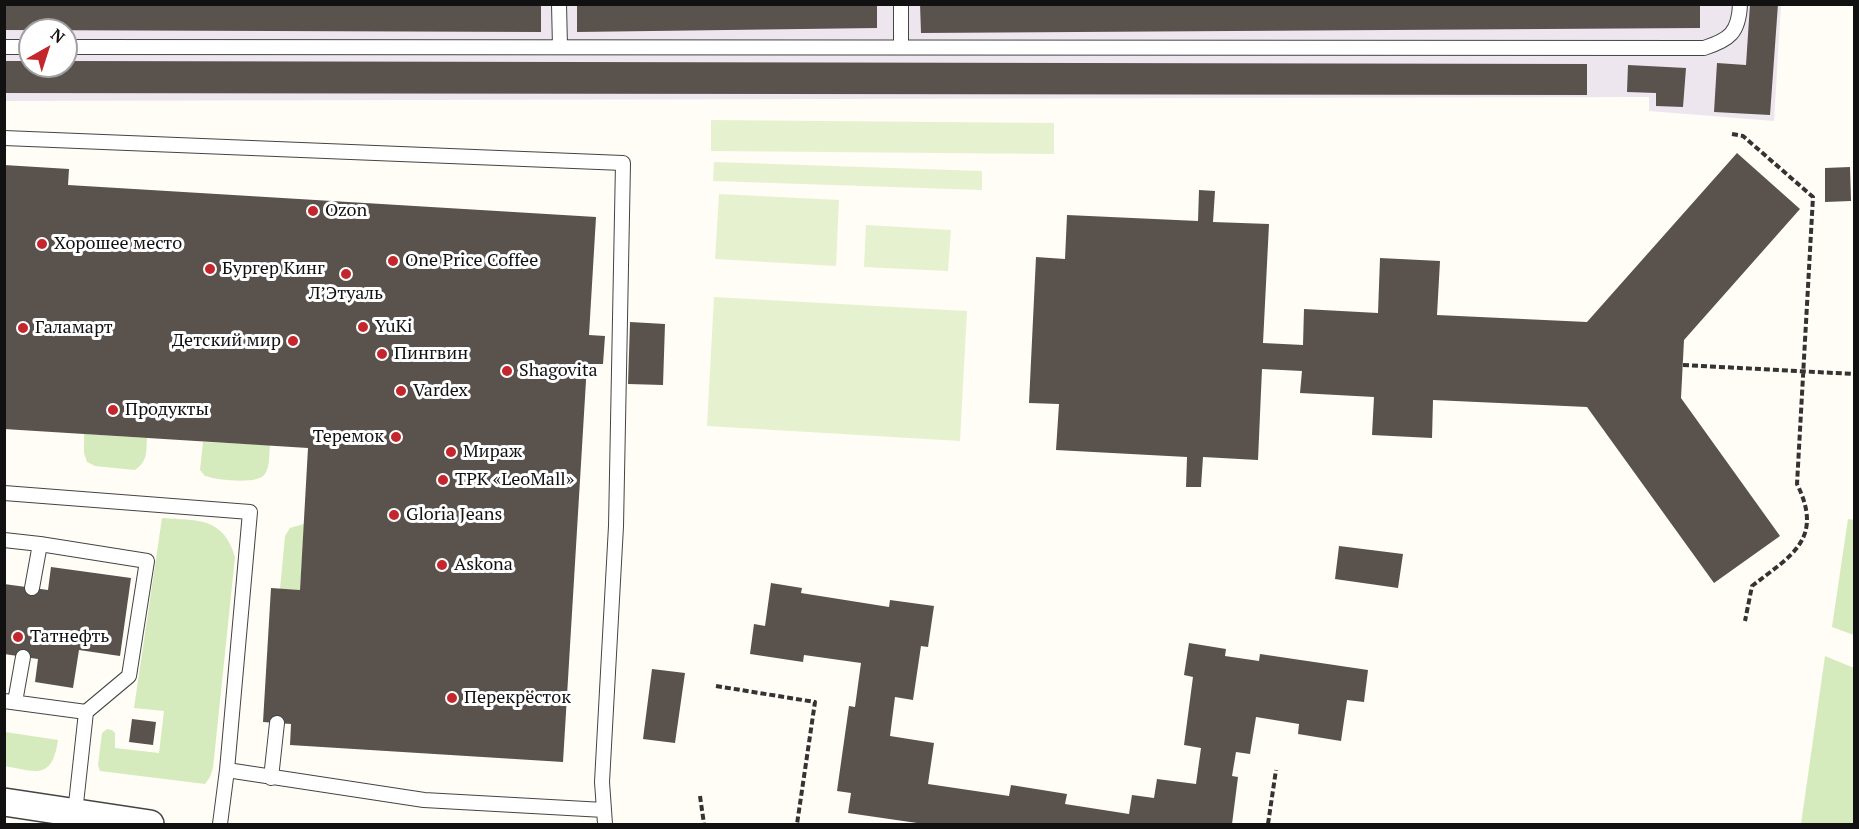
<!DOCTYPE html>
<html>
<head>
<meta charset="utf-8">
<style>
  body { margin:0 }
  #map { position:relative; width:1859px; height:829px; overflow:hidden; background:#fffdf5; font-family:"PT Serif",serif }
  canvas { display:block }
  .frame { position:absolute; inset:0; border:6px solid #111; pointer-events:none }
  .north { position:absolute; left:18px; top:18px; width:60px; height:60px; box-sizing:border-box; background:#fff; border:2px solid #a0a0a0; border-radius:50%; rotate:39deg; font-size:16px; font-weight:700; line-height:24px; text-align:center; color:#111 }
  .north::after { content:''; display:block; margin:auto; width:21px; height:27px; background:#c4262e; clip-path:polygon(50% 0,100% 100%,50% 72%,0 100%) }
</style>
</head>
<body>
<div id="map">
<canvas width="1859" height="829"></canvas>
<div class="frame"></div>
<div class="north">N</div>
</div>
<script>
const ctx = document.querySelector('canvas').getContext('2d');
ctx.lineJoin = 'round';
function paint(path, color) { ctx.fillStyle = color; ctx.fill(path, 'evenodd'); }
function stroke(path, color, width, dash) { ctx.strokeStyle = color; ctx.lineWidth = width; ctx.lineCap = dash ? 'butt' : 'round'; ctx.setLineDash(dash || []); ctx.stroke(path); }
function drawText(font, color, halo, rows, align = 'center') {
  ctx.font = font + ' "PT Serif",serif'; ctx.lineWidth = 6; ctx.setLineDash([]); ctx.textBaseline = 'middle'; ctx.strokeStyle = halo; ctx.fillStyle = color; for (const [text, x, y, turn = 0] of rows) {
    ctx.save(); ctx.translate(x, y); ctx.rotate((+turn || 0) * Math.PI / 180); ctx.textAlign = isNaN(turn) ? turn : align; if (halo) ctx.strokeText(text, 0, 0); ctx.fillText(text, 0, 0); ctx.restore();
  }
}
const industrial = new Path2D(`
  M4,5H1781L1774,121L1649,111V97L5,101ZM30,30H66V66H30Z`);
const green = new Path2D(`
  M84,434L147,438C146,454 148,460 135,470L95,466L87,462L84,453Z
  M203,442L270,445C269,455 270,466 265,474C258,485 217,480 205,476L200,470Z
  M162,518C197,521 223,516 235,557L213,768L210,777L205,784L100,771L98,765L102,733L107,729L112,730L115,733V748L159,753L164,711L134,708Z
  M1848,519L1854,520V635L1832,627Z
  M304,524L300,590L280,589L285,536L290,528Z
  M1825,656L1854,668V824H1801Z
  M5,732L58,740C52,780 37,772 5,766Z`);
const pitch = new Path2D(`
  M711,120L1054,123V154L711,151Z
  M714,162L982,171V190L713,181Z
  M719,194L839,200L836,266L715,259Z
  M866,225L951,230L948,271L864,267Z
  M714,297L967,311L960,441L707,426Z`);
const building = new Path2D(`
  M4,4H541V32L4,30Z
  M577,4H877V28L577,32Z
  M920,4H1700V28L921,33Z
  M1750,4H1778L1770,115L1714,112L1717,63L1746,65Z
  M4,61H30V66H66V61L1587,64V95L4,93Z
  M1628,65L1686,68L1683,107L1656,106V93L1627,92Z
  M1737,153L1800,209L1684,340L1681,398L1780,536L1714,583L1587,407L1433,400L1432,438L1372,435L1374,397L1300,393L1302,371L1262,369L1258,460L1203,457L1201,487H1186L1187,457L1056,450L1059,404L1029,403L1036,257L1065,259L1067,215L1198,221L1199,190L1215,191L1213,222L1269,224L1263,343L1303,345L1304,309L1378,313L1380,258L1440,261L1437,315L1587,322Z
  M4,165L69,169L68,185L596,217L589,335L605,336L603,364H587L563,762L290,745L291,724L263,722L271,588L300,590L308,448L4,429Z
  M1850,167L1851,201L1825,202V168Z
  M630,322L665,324L663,385L628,384Z
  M1339,546L1403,554L1398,588L1335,579Z
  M51,567L131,578L120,656L79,650L73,688L35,682L38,659L4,654V584L48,590Z
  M771,583L802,588L801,593L889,607L890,600L934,606L928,647L921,646L913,700L895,697L890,736L934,743L928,784L1009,796L1011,785L1067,794L1065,804L1129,814L1132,795L1154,798L1157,779L1196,784L1201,748L1184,745L1193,677L1184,675L1189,643L1226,649L1225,656L1259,661L1260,654L1368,670L1364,702L1347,700L1341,741L1298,734L1299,724L1256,717L1250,754L1236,752L1232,776L1238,777L1232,824H924L848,813L851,793L837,791L849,706L855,707L861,663L804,655L803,662L750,654L754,624L765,626Z
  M652,669L685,673L675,743L643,739Z
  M132,719L156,722L153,745L129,742Z`);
const path = new Path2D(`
  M1732,134L1743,136L1813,197L1797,484C1824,539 1792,555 1752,586L1745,621
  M1683,365L1854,374
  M716,686L815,702L797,824
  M700,796L704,824
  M1268,824L1276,770`);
const lane = new Path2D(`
  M559,4L560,47
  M901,4V47
  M4,47H30
  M66,47L1704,48C1729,40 1739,33 1740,4
  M4,138L623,163L616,526L602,782L605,824
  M4,493L250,512L227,770L220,824
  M4,540L40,544L32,588
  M40,544L147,561L129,676L86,712
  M4,701L86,712L75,813
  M15,702L23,657
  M227,770L424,800L604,810
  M271,778L277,723`);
const street = new Path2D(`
  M4,802L150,824`);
const markers = [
  [313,211,6,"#c4262e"],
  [42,244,6,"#c4262e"],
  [393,261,6,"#c4262e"],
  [210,269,6,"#c4262e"],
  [346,274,6,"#c4262e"],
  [363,327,6,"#c4262e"],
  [23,328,6,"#c4262e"],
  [293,341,6,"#c4262e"],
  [382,354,6,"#c4262e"],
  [507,371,6,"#c4262e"],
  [401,391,6,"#c4262e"],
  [113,410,6,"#c4262e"],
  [396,437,6,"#c4262e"],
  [451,452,6,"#c4262e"],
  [443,480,6,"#c4262e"],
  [394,515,6,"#c4262e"],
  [442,565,6,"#c4262e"],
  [18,637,6,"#c4262e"],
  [452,698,6,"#c4262e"]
];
const poiNames = [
  ["Ozon",325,211],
  ["Хорошее место",54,244],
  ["One Price Coffee",405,261],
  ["Бургер Кинг",222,269],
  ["Л’Этуаль",346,294,"center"],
  ["YuKi",375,327],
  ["Галамарт",35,328],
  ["Детский мир",281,341,"right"],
  ["Пингвин",394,354],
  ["Shagovita",519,371],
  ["Vardex",413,391],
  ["Продукты",125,410],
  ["Теремок",384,437,"right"],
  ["Мираж",463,452],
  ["ТРК «LeoMall»",455,480],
  ["Gloria Jeans",406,515],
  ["Askona",454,565],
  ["Татнефть",30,637],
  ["Перекрёсток",464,698]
];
paint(industrial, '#eee6ef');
paint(green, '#d5ebbd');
paint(pitch, '#e6f2cf');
paint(building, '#5a524d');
stroke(lane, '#444', 16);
stroke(street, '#444', 30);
stroke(path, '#333', 4, [6, 3]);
stroke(lane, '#fff', 14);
stroke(street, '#fff', 27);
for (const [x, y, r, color] of markers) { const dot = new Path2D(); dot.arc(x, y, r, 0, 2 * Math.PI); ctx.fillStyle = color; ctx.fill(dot); stroke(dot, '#fff', 2); }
drawText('18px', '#111', '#fff', poiNames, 'left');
</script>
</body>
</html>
